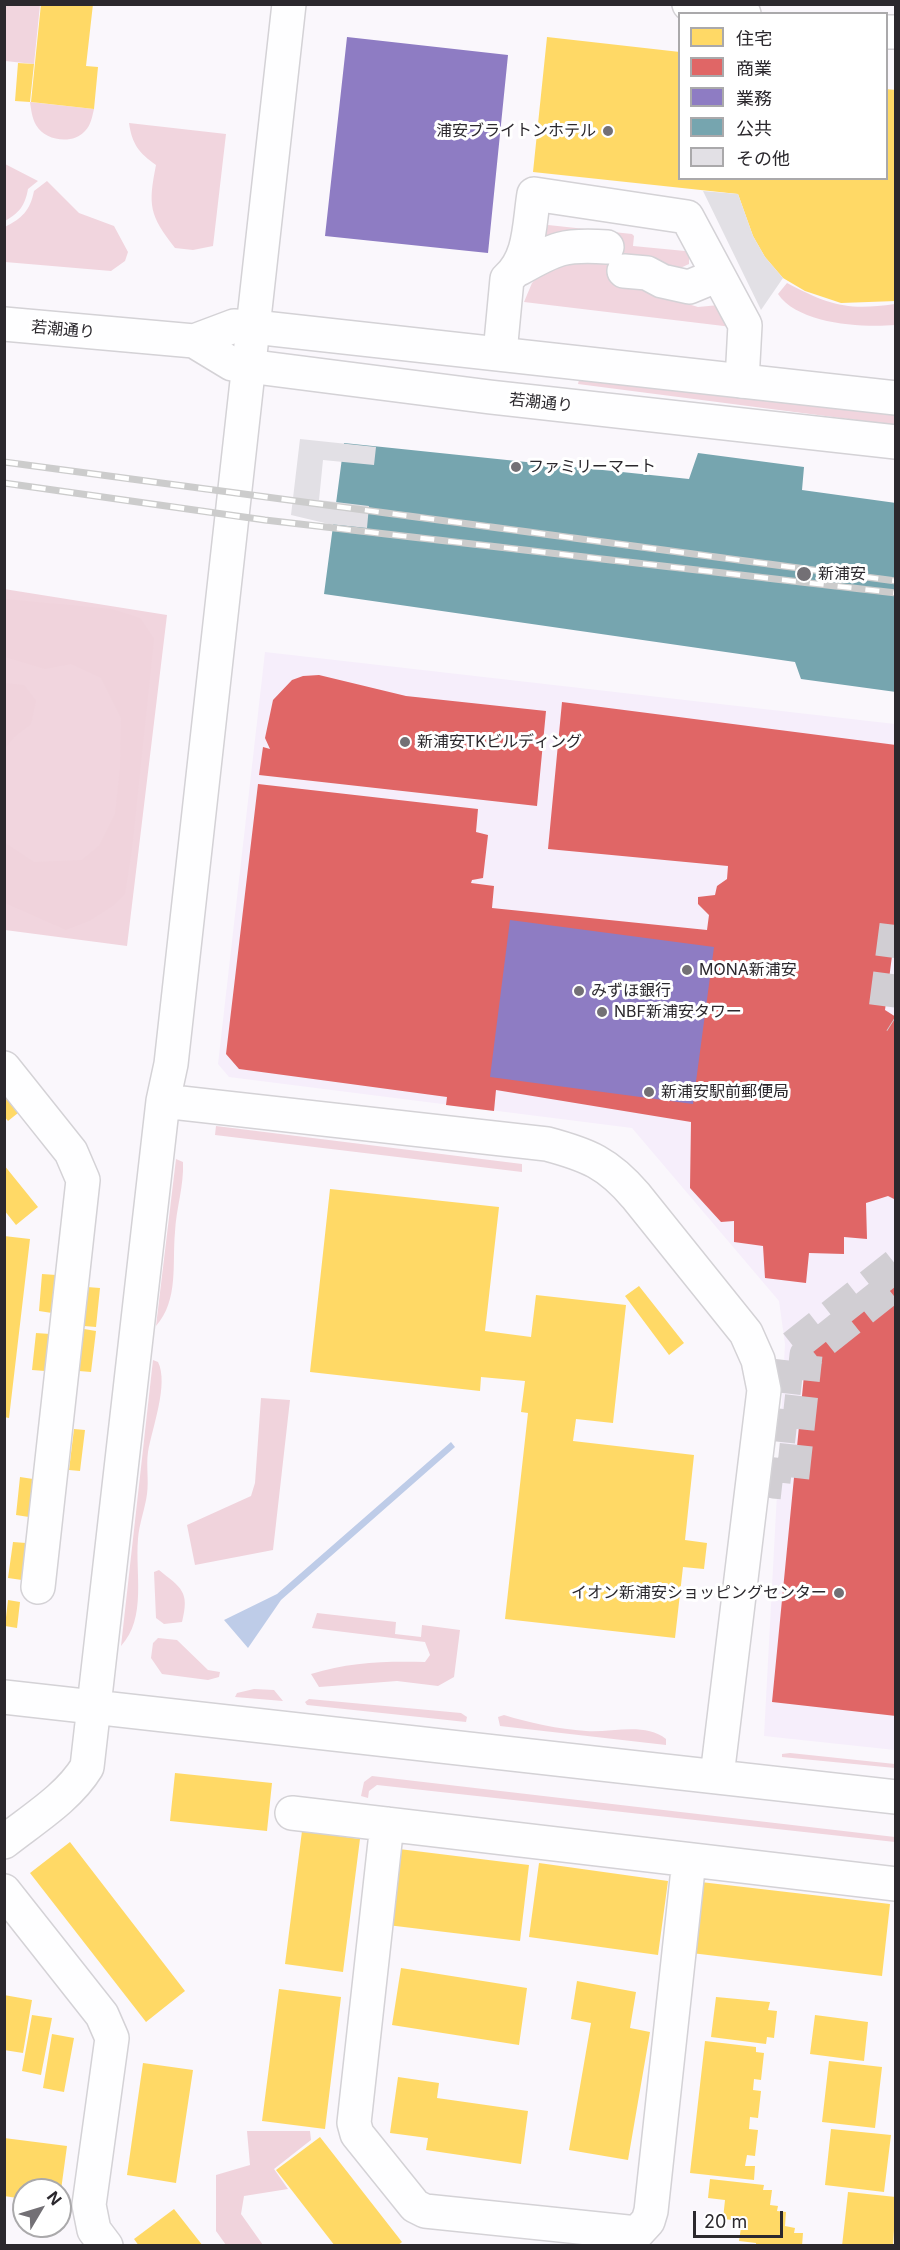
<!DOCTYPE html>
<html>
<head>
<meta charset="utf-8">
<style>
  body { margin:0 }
  #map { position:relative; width:900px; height:2250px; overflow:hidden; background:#faf7fc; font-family:Inter,"Noto Sans JP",sans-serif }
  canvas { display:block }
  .frame { position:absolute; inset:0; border:6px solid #2b282d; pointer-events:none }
  .legend { position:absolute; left:678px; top:12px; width:210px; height:168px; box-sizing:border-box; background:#fff; border:2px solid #aaa9ab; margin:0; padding:8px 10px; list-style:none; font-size:18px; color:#2b282d }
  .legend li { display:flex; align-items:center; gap:12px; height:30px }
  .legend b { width:30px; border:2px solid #aaa9ab }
  .north { position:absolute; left:12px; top:2178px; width:60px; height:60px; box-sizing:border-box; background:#fff; border:2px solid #aaa9ab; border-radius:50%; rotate:52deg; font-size:16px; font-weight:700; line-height:24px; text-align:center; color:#2b282d }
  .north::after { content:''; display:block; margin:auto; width:21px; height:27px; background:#737075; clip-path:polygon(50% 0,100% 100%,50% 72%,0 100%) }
  .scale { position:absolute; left:693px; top:2211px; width:90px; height:27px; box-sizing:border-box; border:3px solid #2b282d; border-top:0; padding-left:8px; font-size:18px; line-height:21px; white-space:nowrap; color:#2b282d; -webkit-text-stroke:4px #fff; paint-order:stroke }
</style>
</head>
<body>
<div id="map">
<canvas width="900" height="2250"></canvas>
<div class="frame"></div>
<ul class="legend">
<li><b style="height:16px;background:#ffd966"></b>住宅</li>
<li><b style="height:16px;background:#e06666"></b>商業</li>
<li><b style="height:16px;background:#8e7cc3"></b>業務</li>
<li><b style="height:16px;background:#76a5af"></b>公共</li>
<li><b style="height:16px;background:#e2e0e5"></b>その他</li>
</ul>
<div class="north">N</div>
<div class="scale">20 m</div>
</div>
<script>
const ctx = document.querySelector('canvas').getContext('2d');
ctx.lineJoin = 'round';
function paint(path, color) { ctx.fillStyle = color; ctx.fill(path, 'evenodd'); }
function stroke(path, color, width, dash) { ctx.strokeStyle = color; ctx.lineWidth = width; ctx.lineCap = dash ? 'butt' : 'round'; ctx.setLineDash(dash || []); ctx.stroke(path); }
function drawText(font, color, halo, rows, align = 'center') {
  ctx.font = font + ' Inter,"Noto Sans JP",sans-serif'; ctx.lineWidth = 6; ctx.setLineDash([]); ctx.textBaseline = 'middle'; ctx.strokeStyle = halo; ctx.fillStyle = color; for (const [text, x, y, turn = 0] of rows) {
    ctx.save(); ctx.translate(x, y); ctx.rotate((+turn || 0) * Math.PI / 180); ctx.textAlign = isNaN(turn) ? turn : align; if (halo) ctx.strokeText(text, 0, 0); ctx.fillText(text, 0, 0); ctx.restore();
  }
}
const built = new Path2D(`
  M265,652L895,724V1750L764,1736L785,1344L779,1301L632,1128L229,1077L218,1064Z`);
const green = new Path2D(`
  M5,5H40L34,64L5,61Z
  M30,102L94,109C92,117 91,125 85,131C73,145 45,141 36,125C32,118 31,109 30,102Z
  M129,123L226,134L213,246L193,250L175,248C149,215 148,205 156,165C139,153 132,144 129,123Z
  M5,164L38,181L28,189C25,206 19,213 5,221Z
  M47,181L79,213L114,226L128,252L125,261L111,271L5,262V227C22,218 30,211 34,191Z
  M548,225L632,234L634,236L633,246L685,251L689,256V264L676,270L668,298L698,307L719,305L732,327L524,302L532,283L548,265L549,241L542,235V230Z
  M580,376L895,413V425L578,384Z
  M4,589L167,615L127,946L5,930Z
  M216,1126L522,1164V1172L215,1135Z
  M176,1159L183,1162C184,1187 176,1208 175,1232C172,1264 179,1300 156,1326Z
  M153,1360L158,1362C169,1384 152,1428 148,1452C146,1466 149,1480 147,1494C145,1509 139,1524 138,1539C135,1573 147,1618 121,1646Z
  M159,1570C181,1588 190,1591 182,1622L164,1624L156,1618L154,1572Z
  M158,1638L177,1640L208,1670L220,1672L219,1677L208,1680L162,1674L151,1658L153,1643Z
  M254,1689L274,1690L283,1701L235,1697L237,1693Z
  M309,1699L461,1713L467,1717L466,1722L307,1705L305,1702Z
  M504,1715C530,1723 558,1729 586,1731C611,1733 645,1722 666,1739V1745L500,1726L498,1717Z
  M790,1753L895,1764V1768L782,1757V1754Z
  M372,1776L895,1837V1842L377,1785L369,1791L368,1798L361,1796L364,1782Z`);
const forest = new Path2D(`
  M787,283C829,305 847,311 895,304V325C862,328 798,324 778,294Z
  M5,599L112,609L140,618L154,639L132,849L125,894L111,907L89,921L66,930L5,903V843L34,862L82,860L99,846L115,814L120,768L121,718L101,678L71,664L45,669L5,657Z
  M5,683L24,685L36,701L31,724L14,737L5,748Z
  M261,1398L290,1400L273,1550L195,1565L187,1525L251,1496L255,1483Z
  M317,1613L396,1622L395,1634L421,1637L422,1625L460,1630L454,1677L438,1686L397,1681L319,1687L311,1674C349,1662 386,1661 425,1662L430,1655L425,1642L312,1628Z
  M247,2131H310L311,2140L274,2169L288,2189L244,2196L241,2214L263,2245H226L216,2231V2175L250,2165Z`);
const water = new Path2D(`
  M451,1442L455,1447L281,1600L248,1648L224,1620L277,1594Z`);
const homes = new Path2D(`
  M41,4H93L86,66L98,67L94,109L31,102Z
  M547,37L680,52V178H886V89L896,90V301L841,303L805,291L783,278L765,257L753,236L738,194L533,172Z
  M18,63L34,64L30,102L15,101Z
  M4,1096L18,1113L8,1121L4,1116Z
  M4,1165L38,1207L16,1225L4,1210Z
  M330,1189L499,1207L485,1331L531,1337L536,1295L626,1305L613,1423L576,1419L573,1441L694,1455L685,1540L707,1543L704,1569L683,1567L675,1638L505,1619L528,1413L521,1412L525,1381L481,1377L480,1391L310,1372Z
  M4,1236L30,1239L9,1418L4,1417Z
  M42,1274L56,1275L52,1313L39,1311Z
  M639,1286L684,1343L669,1355L625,1296Z
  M87,1287L100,1288L96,1327L84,1326Z
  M84,1329L96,1331L91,1372L79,1371Z
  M36,1333L50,1334L45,1371L32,1370Z
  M74,1429L85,1430L80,1471L69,1470Z
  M20,1477L33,1479L29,1517L16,1515Z
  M13,1542L26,1543L22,1580L8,1578Z
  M8,1600L20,1602L17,1628L5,1626Z
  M175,1773L272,1783L267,1831L170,1821Z
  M302,1831L360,1839L343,1972L285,1964Z
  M70,1842L185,1991L146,2022L30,1873Z
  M399,1849L529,1865L520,1941L379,1924Z
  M539,1863L668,1881L658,1955L529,1937Z
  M692,1881L890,1904L882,1976L683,1952Z
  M401,1968L527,1988L519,2045L392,2025Z
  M577,1981L636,1992L630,2028L650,2032L628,2160L569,2150L591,2023L571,2019Z
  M279,1989L341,1997L325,2129L262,2121Z
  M4,1995L32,2000L23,2053L4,2050Z
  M716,1997L770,2002L768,2010L777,2011L774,2038L767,2037L766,2044L711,2037Z
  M32,2015L52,2018L41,2075L22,2071Z
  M815,2015L868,2022L864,2061L810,2054Z
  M52,2034L74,2038L64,2092L43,2088Z
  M705,2041L756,2047V2052L764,2053L761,2080L754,2079L753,2090L761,2091L758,2118L750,2117L749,2129L758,2130L755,2156L747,2155L745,2166H755L754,2180L690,2173Z
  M829,2061L882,2067L875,2128L822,2122Z
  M143,2063L193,2070L176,2183L127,2175Z
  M398,2077L439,2083L437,2098L528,2111L521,2164L426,2150L428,2138L390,2133Z
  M831,2129L891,2135L884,2192L825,2185Z
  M320,2137L402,2242L397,2246H335L276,2170Z
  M4,2138L67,2146L61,2190H24V2199L4,2196Z
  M710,2179L764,2185L763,2190H772L770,2205L778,2206L777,2211L786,2212L785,2226L795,2228L794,2233H803L802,2246H756V2243L739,2241L742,2221L723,2219L725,2200L708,2198Z
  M848,2192L896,2197L893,2246H842Z
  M174,2209L203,2246H139L134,2239Z`);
const shops = new Path2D(`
  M319,675L406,696L546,711L537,806L259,775L263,747L270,749L265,738L273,700L292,680L303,676Z
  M562,702L896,745V925L885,1010L896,1017V1200L888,1196L866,1203L867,1239L844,1237V1254L809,1253L806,1283L765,1278L763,1246L734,1242V1221L721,1222L690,1188L691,1122L496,1090L494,1111L446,1105L447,1097L239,1069L226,1054L258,784L478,809L476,832L488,835L483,878L472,880L471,883L494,886L492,908L707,930L709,915L698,904V897L715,895L717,886L727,879L728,866L548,849Z
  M896,1283V1716L772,1702L806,1355Z`);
const offices = new Path2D(`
  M347,37L508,55L488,253L325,236Z
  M510,920L714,947L693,1104L490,1077Z`);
const public = new Path2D(`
  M344,443L689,479L698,453L804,467L802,490L896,503V692L801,679L795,662L324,594Z`);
const building = new Path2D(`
  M703,191L738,194L753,236L765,257L783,278L761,310Z
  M300,439L376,447L374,465L323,460L319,500L369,506L367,528L329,524L291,515Z`);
const minorTunnel = new Path2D(`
  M896,925L885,1010L896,1017
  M896,1265L789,1350L774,1482L792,1484L806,1355L896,1283`);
const minor = new Path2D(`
  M689,4L744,14
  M886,32H896
  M519,269C556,248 564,244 607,247
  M624,271L647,273L662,281L689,287L718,275
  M500,353L507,279C531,258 529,224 534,194L687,217L745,325L742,381
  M4,1068L71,1152L83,1180L38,1587
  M163,1101L547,1144C588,1155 608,1163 636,1196L746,1333L758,1360L764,1390L717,1776
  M4,1697L896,1797
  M292,1813L896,1884
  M387,1824L354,2123L357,2134L415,2206L425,2211L637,2233L648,2221L651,2211L689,1860
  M4,1842C33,1819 68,1798 87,1767L163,1101L171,1064L289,4
  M4,1891L102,2015L112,2038L89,2205L94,2230L106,2246`);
const major = new Path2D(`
  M4,324L194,341L232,364L490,397L896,442
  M194,341L234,326L254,327L896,398`);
const rail = new Path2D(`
  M4,462L896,581
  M4,483L265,520L896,593`);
const markers = [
  [608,131,6,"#737075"],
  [516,467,6,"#737075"],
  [804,574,8,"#737075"],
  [405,742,6,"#737075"],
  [687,970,6,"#737075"],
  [579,991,6,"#737075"],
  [602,1012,6,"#737075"],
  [649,1092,6,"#737075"],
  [839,1593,6,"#737075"]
];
const poiNames = [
  ["浦安ブライトンホテル",596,131,"right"],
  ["ファミリーマート",528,467],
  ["新浦安",818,574],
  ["新浦安TKビルディング",417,742],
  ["MONA新浦安",699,970],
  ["みずほ銀行",591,991],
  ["NBF新浦安タワー",614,1012],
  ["新浦安駅前郵便局",661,1092],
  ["イオン新浦安ショッピングセンター",827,1593,"right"]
];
const streetNames = [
  ["若潮通り",63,330,5],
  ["若潮通り",541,403,6]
];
paint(built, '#f6eefb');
paint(green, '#f1d5de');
paint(forest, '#f0d3dc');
paint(water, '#becce8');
paint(homes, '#ffd966');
paint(shops, '#e06666');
paint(offices, '#8e7cc3');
paint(public, '#76a5af');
paint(building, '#e2e0e5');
stroke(minorTunnel, '#d1ced3', 33, [33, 16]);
stroke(minor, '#d4d2d6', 36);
stroke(major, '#d4d2d6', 36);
stroke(minor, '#fefeff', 33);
stroke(major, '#fefeff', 33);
stroke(rail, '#ccc', 7);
stroke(rail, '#fff', 4.5, [14]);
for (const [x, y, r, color] of markers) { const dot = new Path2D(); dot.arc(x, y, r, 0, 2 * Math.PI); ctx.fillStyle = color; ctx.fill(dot); stroke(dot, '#fff', 2); }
drawText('16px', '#2b282d', '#fff', poiNames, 'left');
drawText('16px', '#2b282d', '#fff', streetNames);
</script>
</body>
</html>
